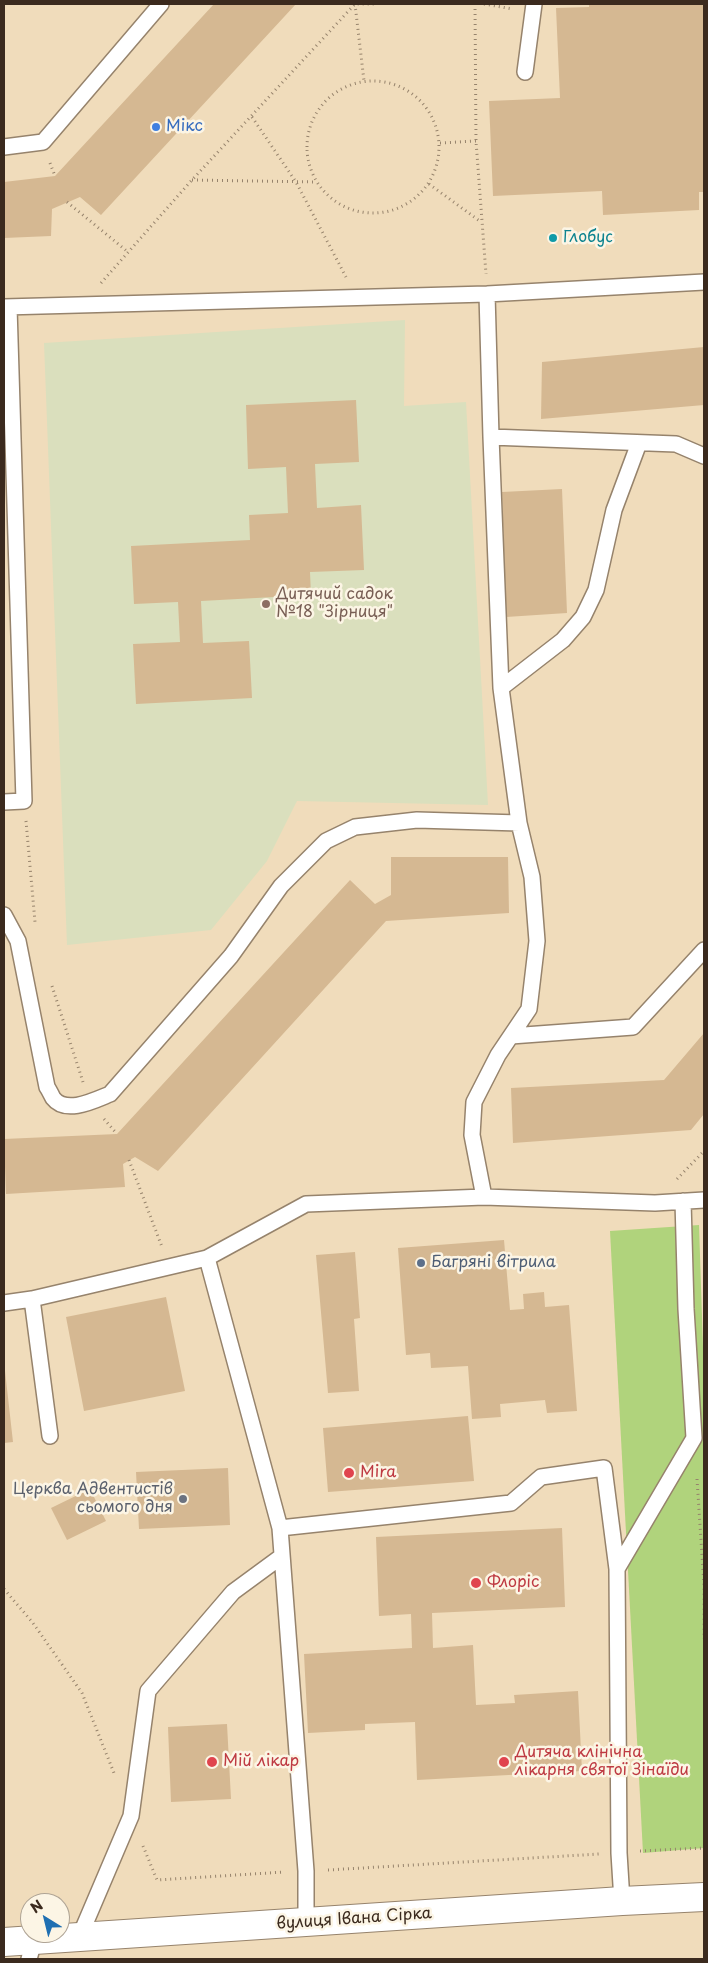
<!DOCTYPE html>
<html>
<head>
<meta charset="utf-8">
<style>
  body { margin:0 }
  #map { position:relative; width:708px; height:1963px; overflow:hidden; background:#f0dcbb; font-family:"Playpen Sans",sans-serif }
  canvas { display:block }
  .frame { position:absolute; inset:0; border:5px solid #3b2a1e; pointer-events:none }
  .north { position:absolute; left:20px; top:1893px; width:50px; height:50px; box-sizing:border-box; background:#fcf5e5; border:1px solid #afa495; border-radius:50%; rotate:324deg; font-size:14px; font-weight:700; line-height:20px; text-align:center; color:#3b2a1e }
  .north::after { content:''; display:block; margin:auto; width:18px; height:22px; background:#1f6fb2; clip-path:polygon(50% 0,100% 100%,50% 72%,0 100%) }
</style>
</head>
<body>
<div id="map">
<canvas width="708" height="1963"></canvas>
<div class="frame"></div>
<div class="north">N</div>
</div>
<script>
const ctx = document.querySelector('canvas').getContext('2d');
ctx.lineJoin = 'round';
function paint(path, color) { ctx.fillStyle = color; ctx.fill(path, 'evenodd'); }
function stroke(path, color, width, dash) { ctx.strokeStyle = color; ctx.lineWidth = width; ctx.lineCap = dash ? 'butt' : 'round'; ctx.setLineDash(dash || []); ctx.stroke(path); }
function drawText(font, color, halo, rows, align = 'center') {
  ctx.font = font + ' "Playpen Sans",sans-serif'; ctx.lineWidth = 5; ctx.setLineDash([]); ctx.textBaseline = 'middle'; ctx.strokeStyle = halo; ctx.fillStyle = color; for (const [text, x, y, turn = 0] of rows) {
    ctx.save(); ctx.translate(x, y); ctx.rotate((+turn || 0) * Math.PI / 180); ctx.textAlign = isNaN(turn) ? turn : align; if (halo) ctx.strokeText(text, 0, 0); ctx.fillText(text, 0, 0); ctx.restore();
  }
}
const built = new Path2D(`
  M405,320L404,406L466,402L488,805L297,801L267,861L211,930L67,945L44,343Z`);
const green = new Path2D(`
  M699,1225L704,1378V1848L643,1853L610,1231Z`);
const building = new Path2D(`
  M214,4H296L101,215L80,197L52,209L51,236L4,238V182L55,176Z
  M589,4H704V192H699V210L603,215L602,191L493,196L489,101L560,98L556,8L589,7Z
  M704,347V405L541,419L542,362Z
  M356,400L359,462L315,464L317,508L361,505L364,570L310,572L311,595L201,601L203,643L249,641L252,698L136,704L133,644L180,642L178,602L134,604L131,546L250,540L249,515L288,513L286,467L248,469L246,405Z
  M562,489L567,613L506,617L502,492Z
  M391,857H508L509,913L386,921L158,1171L135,1157L123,1164L125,1187L6,1194L4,1139L117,1134L350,880L375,904L391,895Z
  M704,1033V1114L691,1130L513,1143L511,1088L664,1080Z
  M504,1240L510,1310L524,1309L523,1294L544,1292L545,1307L569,1305L577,1411L547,1413L545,1400L500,1404L501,1417L472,1419L468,1366L431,1368L430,1353L406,1355L398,1248Z
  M355,1252L360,1318L354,1319L359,1391L328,1393L316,1255Z
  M166,1297L185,1391L84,1411L66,1317Z
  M4,1362L13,1442L4,1443Z
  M468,1416L474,1481L328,1492L323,1428Z
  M228,1468L230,1525L139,1529L136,1472Z
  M90,1489L106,1521L67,1540L51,1508Z
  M562,1528L565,1607L432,1613L433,1648L473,1645L476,1705L515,1703L514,1695L578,1691L582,1771L417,1780L415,1722L365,1724V1730L308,1733L304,1654L412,1648L411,1614L379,1616L376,1537Z
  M227,1724L231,1799L171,1802L168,1727Z`);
const path = new Path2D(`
  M355,4L364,81
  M475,4L476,141L486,274
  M484,4L513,9
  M307 147a66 66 0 1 1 132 0a66 66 0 1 1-132 0Z
  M252,117L296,182L346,277
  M440,143L476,141
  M50,163L55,176
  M192,180L317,182
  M429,184L481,222
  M67,202L128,252
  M101,283L192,180L355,4H377
  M26,821L35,922
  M52,986L83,1082
  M104,1119L117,1134
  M129,1160L162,1247
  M677,1179L704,1151
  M697,1479L704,1586V1639
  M4,1589L33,1623L82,1693L114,1773
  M143,1846L157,1880L284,1872
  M640,1851L704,1848
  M328,1870L599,1854`);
const lane = new Path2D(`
  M525,72L534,4
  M4,147L43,142L161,4
  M487,294L491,437L676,444L704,456
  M4,307L487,294L704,282
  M491,437L501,688L519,823
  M501,688L563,640L583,617L596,590L614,510L639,443
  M4,802L24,801L9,307
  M4,915L18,941L47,1087C49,1090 51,1094 53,1098C66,1115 95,1100 110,1094L231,956L281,886L326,841L355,827L417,820L519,823L532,877L537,941L529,1009L498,1055L474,1102L472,1135L484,1197L655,1203L704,1200
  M511,1036L633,1027L704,950
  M207,1258L280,1528L306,1871V1922
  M4,1303L32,1299
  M50,1436L32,1299L207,1258L306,1204L484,1197
  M280,1528L511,1503L541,1477L604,1468L617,1569L619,1853L622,1901
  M617,1569L694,1438L686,1309L683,1201
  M79,1938L131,1816L148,1691L233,1592L282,1556
  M29,1959L34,1941`);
const street = new Path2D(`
  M4,1942L622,1901L704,1897`);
const markers = [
  [156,127,5,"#3f7fe0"],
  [553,238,5,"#0f9aa8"],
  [266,604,5,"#8d6e63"],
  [421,1263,5,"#5c6f8a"],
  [349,1473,6,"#e0444e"],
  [183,1499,5,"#6b7280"],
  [476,1583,6,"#e0444e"],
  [212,1762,6,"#e0444e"],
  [504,1762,6,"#e0444e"]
];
const shopNames = [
  ["Мікс",166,127]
];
const cultureNames = [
  ["Глобус",563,238]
];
const educationNames = [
  ["Дитячий садок",276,595],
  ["№18 \"Зірниця\"",276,613]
];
const serviceNames = [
  ["Багряні вітрила",431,1263]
];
const healthNames = [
  ["Mira",360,1473],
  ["Флоріс",487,1583],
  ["Дитяча клінічна",515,1753],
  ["лікарня святої Зінаїди",515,1771],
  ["Мій лікар",223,1762]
];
const worshipNames = [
  ["Церква Адвентистів",173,1490],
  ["сьомого дня",173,1508]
];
const streetNames = [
  ["вулиця Івана Сірка",354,1919,-4]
];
paint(built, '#dadfbd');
paint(green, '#b0d37c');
paint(building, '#d5b892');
stroke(lane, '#96836c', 18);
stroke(street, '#96836c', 30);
stroke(path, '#96836c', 3, [1, 4]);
stroke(lane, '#fff', 15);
stroke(street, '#fff', 28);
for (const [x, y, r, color] of markers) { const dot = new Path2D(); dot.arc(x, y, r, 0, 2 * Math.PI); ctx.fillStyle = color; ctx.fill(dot); stroke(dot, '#fcf5e5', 2); }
drawText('16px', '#366cbe', '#fcf5e5', shopNames, 'left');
drawText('16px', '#0d838f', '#fcf5e5', cultureNames, 'left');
drawText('16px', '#785e54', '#fcf5e5', educationNames, 'left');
drawText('16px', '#4e5e75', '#fcf5e5', serviceNames, 'left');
drawText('16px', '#be3a42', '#fcf5e5', healthNames, 'left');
drawText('16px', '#5b616d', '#fcf5e5', worshipNames, 'right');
drawText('16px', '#3b2a1e', '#fcf5e5', streetNames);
</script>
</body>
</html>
